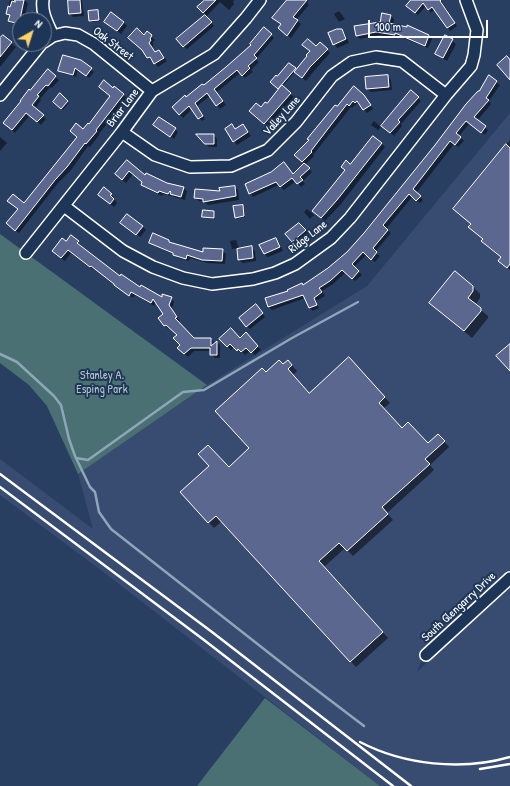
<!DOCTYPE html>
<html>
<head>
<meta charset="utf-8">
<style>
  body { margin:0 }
  #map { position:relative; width:510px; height:786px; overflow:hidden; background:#293f62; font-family:"Patrick Hand",sans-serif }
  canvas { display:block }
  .north { position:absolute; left:12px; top:12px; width:40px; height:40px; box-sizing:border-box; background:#1d3557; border:1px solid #77869a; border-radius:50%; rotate:39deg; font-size:11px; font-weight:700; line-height:16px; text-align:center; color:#fff }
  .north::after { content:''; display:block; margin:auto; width:14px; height:18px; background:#ffd166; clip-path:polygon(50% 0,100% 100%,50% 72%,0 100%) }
  .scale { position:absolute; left:368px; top:20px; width:120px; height:18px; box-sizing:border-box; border:2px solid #fff; border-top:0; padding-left:5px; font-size:12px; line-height:14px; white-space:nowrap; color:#fff; -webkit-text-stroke:3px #1d3557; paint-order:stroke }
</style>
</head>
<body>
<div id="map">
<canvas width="510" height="786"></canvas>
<div class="north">N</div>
<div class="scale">100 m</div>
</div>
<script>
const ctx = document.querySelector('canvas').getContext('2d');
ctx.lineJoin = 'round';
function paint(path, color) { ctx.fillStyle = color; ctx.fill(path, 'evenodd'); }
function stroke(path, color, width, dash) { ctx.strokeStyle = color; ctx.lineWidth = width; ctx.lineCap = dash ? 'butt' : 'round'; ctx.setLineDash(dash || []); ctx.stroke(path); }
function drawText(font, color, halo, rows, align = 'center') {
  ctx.font = font + ' "Patrick Hand",sans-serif'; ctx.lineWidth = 4; ctx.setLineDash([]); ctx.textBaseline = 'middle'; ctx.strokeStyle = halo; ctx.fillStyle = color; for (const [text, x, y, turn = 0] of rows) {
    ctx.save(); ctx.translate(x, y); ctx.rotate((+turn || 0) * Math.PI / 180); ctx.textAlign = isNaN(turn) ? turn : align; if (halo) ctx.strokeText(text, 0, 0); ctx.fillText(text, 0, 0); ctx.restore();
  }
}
const built = new Path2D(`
  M510,113V571L426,649L417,672L510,584V786H380L106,574L0,495V459L93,529L78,474L207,385L367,286Z`);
const green = new Path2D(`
  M0,234L207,385L78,474L47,406L29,385L0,363Z
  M265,698L380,786H197Z`);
const shadow = new Path2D(`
  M10,0H24L28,3L24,20H20V26L13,24L10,21L11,17L7,13Z
  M69,0H82L84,16L73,17L70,14Z
  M206,0H234L233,2L234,4L229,10L220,2L207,16L199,8Z
  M289,0H309L307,3L309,5L296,20L301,24L291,38L279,28L282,25L277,21Z
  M419,0H441L457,26L450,31L435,9L431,13L426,6L418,15L412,10Z
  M97,11L99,12L100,21L92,22L90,21L89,12Z
  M339,11L345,19L339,22L334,14Z
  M390,15L394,19L393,25L429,35L432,39L428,48L398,36V38L380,35L360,39L356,35L381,23Z
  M205,16L214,26L187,49L183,46Z
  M124,22L127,26L121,34L109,25Z
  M341,30L345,33L349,43L337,48L334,44Z
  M147,33L155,40L152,43L154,44L152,47L156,53L159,51L167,61L158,67L153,60L152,61L148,58L144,51Z
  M271,35L274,38L256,59L259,62L251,70L253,72L245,78L240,73L217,92L226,105L220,109L210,96L197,106L205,119L202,121L192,109L183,118L173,107L204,87Z
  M446,36L456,44L447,61L436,54Z
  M0,39L11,43L16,47L0,67Z
  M320,43L330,53L314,71L306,81L295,72L282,87L294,97L268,126L254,115L267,104L279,89L271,82L277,78L289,64L297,71Z
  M81,61L94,72L89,78L78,69L76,77L62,73L59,70Z
  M48,71L59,80L52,88L50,87L40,99L41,100L35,109L46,119L41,125L30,115L15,133L8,126L30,91Z
  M388,76L391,80L392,90L371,92L367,89Z
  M489,77L500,85L489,101L491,104L477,121L488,130L485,135L470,123L459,136L464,141L458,147L454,144L416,193L423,200L420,203L412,197L386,229L391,233L375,252L380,256L375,262L366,255L354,267L362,275L355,281L346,272L333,284L322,291L325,296L316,301L319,308L313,311L310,308L305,298L272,310L269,307L289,291L303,286L329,269L348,252L479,93Z
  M114,87L127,98L99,134H100L90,147L88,146L71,170L58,183L19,233L11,227L19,209L12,204H24L83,130L89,125L111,97Z
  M60,95L69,103L63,110L54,102Z
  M363,96L373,109L367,113L360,104L359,105L357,103L352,108L351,107L313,155L314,156L305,165L312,172L303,181L305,184L301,187L296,181L284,190L279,185L253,197L250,193L293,175L305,164L296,155L310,140L337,108Z
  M418,98L421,101L401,124L402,126L394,136L386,129Z
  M374,121L381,127L378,130L371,125Z
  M154,125L175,129L178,132L174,139Z
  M232,125L236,130L243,125L251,136L237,145L234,141Z
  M198,135H214L217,139V147H209Z
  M0,137L7,143L0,151Z
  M510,140V270L500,261L502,258L489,248L482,241L484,240L470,227L472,225L454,209Z
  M381,143L385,147L341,204L325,221L317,214L350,165Z
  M127,161L146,176L183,188L187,191L185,200L174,197L172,195L171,196L163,194L162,196L145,188L142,185L143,182L133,174L126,183L120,178Z
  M234,187L238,190L239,200L208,205L205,202L199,201L195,198L221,192Z
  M111,194L117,203L114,207L103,198Z
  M242,206L244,207L245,217L237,219L236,217Z
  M307,209L314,215L310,219L304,212Z
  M214,212L215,213V219L205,218L203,217Z
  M125,226H142L146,230L140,237Z
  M303,227L308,234L296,245L292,241Z
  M71,237L81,245L80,246L120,277L140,288L162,298H171L174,302L172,309L180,321L178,322L194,339H211L214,342V345L217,342L220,345V358H215L211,354V351H194L188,357L179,348L181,345L178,335L170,327L168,329L165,325V314L156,302L154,306L135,295L133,298L118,288L95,269L94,270L71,253L65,261L57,255Z
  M276,239L279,242L283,251L268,257L264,254Z
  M236,240L239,249L251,248L255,251L256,261L243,263L239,260L238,248L232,249L230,241Z
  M169,241L171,243L204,253L222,250L226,254L225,264L207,263L190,258L189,261L178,258L175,255L154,246L150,243Z
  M472,286L480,294V298L475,305L488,316V318L472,338L431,303Z
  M259,309L265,317L250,329L247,326Z
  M245,334L261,350L255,355L250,351L245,355L242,352L241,353L234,346L231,350L221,339H240Z
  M288,361L297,371L293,375L310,394L354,364L390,403L384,408L402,429L428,444L438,435L449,447L430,465L434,470L387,513L393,520L353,556L345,548L324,567L388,638L356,667L222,521L214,528L181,492L229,468L250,448L266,373L283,365Z`);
const stream = new Path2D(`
  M0,354L17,362L54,396L61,405L69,439L75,456L90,487L95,492L99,512L111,529L297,675L364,726
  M76,458L88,460L183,392L204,390L292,338L358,302`);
const building = new Path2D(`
  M15,0H24L19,24L8,21L10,15L6,14L8,6L10,7L12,1L15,2Z
  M68,0H80L81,13L69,14Z
  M205,0H216L203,13L197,7Z
  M287,0H307L293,17L298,20L287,36L278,28L281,24L272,18Z
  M411,0H441L440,1L455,23L447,28L432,7L428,10L423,3L415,13L406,6Z
  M98,10L99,20L89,21L88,11Z
  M111,12L124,22L117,31L104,22Z
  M382,13L391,15L389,23L407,27V25L429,35L425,46L395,33V35L376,32L356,36L354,26L380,22Z
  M205,15L212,22L183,47L176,39Z
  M264,27L272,34L254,55L257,58L248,66L250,68L242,76L237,70L214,89L223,101L216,106L207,93L195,103L203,116L198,119L189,106L179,115L172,107L185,95L186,97L202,84L204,85L226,67L251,45L250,44Z
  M137,28L144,35L147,31L152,35L150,39L151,40L149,43L155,52L159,50L164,58L154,64L150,57L147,58L142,50L128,38Z
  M337,29H342L346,39L333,45L328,33Z
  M3,35L12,42L0,57V38Z
  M445,35L453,39L443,58L435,54Z
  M308,39L316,46L320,42L328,49L310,67L302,78L294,72L307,56L306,55L310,51L302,45Z
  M63,55L81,60L92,68L86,76L75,68L73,75L58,71Z
  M507,56L510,60V80L497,65Z
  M289,63L296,68L278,89L270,82L276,75L277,76Z
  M48,69L56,76L48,86L46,85L37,95L39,96L32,105L44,115L37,122L26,113L12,130L3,123L21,101H20L29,89L30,90Z
  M388,75L389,87L366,89L365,77Z
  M489,75L497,81L486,98L489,100L474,117L486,126L481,133L466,121L456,133L461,137L455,145L450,141L413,189L421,196L416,201L409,194L383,225L388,230L373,248L377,252L371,260L363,252L352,264L359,271L352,279L342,270L330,281L319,288L322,292L314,298L317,305L309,308L303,295L268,307L265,298L288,291L287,290L302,283L303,285L328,268L347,252L364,233L435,145L466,104L478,91H479Z
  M104,80L113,88L114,86L124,94L96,130L97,131L86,144L85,143L67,167L55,180L15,231L6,223L18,209L7,201L13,194L24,203L77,137L70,131L76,123L83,129L88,123L89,124L110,96L99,87Z
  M282,85L291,93L264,124L249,111L256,103L261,107L265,102L267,103Z
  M354,86L364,95L371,105L363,110L357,101L355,103L353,101L349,106L347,104L311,151L312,152L302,162L294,155L309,140L307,139L335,105L337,106Z
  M411,90L419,97L398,120L400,122L390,133L381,126Z
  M60,93L68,101L61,109L53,102Z
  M159,117L176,128L170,137L153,125Z
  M232,124L235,129L243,124L248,132L233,142L225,129Z
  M196,134H214V144H205Z
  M373,136L382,143L337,200L321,218L312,211L345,170L341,167L346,160L350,164Z
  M506,144L510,148V264L507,268L498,261L501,257L481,241L483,239L468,227L471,224L453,209Z
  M127,160L145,175L146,173L167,183L184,187L181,197L170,194L171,192L170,191L168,194L159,191L158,193L141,185L142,182L129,171L122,180L115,174Z
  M284,162L293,174L304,163L310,168L300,177L303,180L297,184L292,178L280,187L276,182L249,194L245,184L271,172Z
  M235,186L236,196L203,202V199L194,198L195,189L220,191L219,188Z
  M104,187L112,194L110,195L114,199L110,204L98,195Z
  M243,205L244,216L235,218L233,206Z
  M203,210L214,211V218L202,217Z
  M127,214L143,226L136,235L120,223Z
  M299,223L306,230L292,242L285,234Z
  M153,233L169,240V242L203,252V248L223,249L222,261L202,260L187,255L186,259L173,255V253L149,243Z
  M71,235L79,241L77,243L120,276L121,274L140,287L141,285L162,297V294L172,297L169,305L177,317L175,318L194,338H211V346L217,341V355H210V348H191L184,354L177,348L180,345L173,338L177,335L166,325L164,326L158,318L163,314L153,299L151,303L131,292L129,296L114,285V284L91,266L90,267L68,250L61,258L52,251L62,238L66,241Z
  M276,238L280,247L264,254L259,245Z
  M252,246L253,258L238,260L237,249Z
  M455,271L473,286V291L468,298L481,308V311L464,331L429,303Z
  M256,304L263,313L246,327L239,318Z
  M231,328L240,338L246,332L258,346L251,353L246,348L241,352L238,349L237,351L230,344L227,347L219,339Z
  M510,344V371L496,356Z
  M349,357L385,397L379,403L402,428L408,422L428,443L438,434L445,441L425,459L430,464L382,507L388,514L347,551L339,543L319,561L383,632L350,662L216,516L208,523L180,492L209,466L198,454L208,445L229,467L249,448L215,411L262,368L266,372L279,360L283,364L288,360L292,365L288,369L309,393Z`);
const minor = new Path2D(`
  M43,0C41,13 48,24 53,36
  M44,42L53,36L65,33L78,35L94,44L152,91
  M0,95L41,44
  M122,132L155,155L190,167L231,166L268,150L296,122L332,76L352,62L376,57L402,61L446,95
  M64,206L123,251L153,267L183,278L212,284L253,279L275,273L295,264L331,238L350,218L446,95L471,66L474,55L477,30L466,0
  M26,253L122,132L152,91L214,54L246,18L260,0
  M426,655L510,578`);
const rail = new Path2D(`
  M0,474L212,632L411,786
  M0,487L204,640L393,786
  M360,742C404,765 462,771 510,757
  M480,769L510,764`);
const streetNames = [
  ["Oak Street",113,44,37],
  ["Briar Lane",123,108,-53],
  ["Valley Lane",282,116,-48],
  ["Ridge Lane",308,237,-38],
  ["South Glengarry Drive",459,607,-43]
];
const parkNames = [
  ["Stanley A.",102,376],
  ["Esping Park",102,390]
];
paint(built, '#384b70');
paint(green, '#4a7073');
paint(shadow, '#0007');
stroke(stream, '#8ea7b8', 2.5);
paint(building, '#5b678f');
stroke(building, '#fff', 1);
stroke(minor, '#fff', 14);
stroke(minor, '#1d3557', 11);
stroke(rail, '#fff', 2.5);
drawText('12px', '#fff', '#1d3557', streetNames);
drawText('12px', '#b7c6c7', '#1d3557', parkNames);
</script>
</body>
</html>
